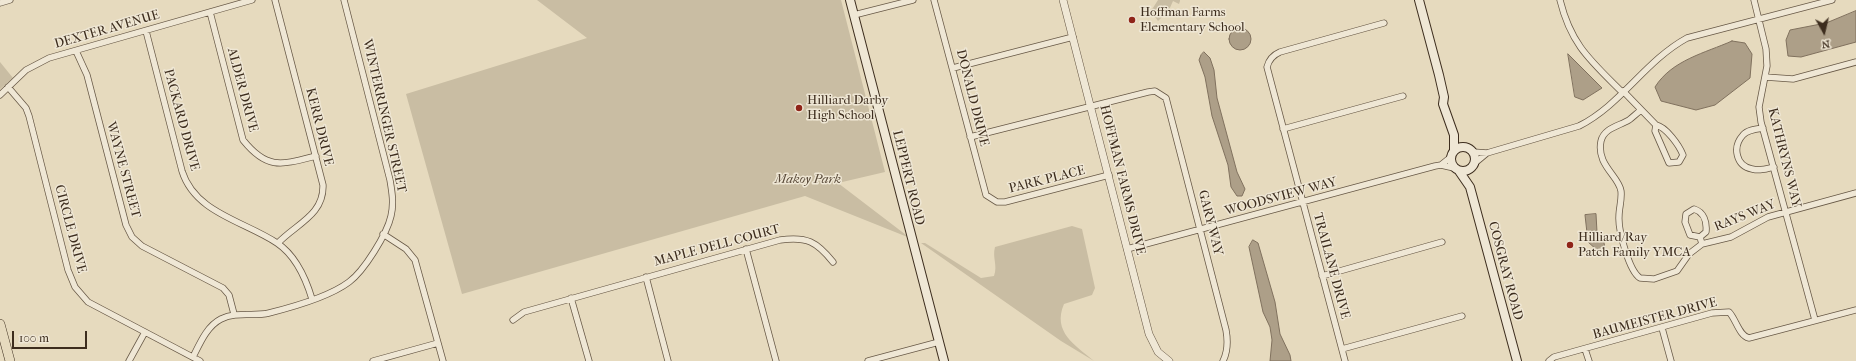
<!DOCTYPE html>
<html>
<head>
<meta charset="utf-8">
<style>
  body { margin:0 }
  #map { position:relative; width:1856px; height:361px; overflow:hidden; background:#e6dabe; font-family:"IM FELL French Canon",serif }
  canvas { display:block }
  .north { position:absolute; left:1804px; top:12px; width:40px; height:40px; -webkit-text-stroke:3px #efe7d5; paint-order:stroke; rotate:172deg; font-size:11px; font-weight:700; line-height:16px; text-align:center; color:#3d2d1e }
  .north::after { content:''; display:block; margin:auto; width:14px; height:18px; background:#3d2d1e; clip-path:polygon(50% 0,100% 100%,50% 72%,0 100%) }
  .scale { position:absolute; left:12px; top:331px; width:75px; height:18px; box-sizing:border-box; border:2px solid #3d2d1e; border-top:0; padding-left:5px; font-size:12px; line-height:14px; white-space:nowrap; color:#3d2d1e; -webkit-text-stroke:3px #efe7d5; paint-order:stroke }
</style>
</head>
<body>
<div id="map">
<canvas width="1856" height="361"></canvas>
<div class="north">N</div>
<div class="scale">100 m</div>
</div>
<script>
const ctx = document.querySelector('canvas').getContext('2d');
ctx.lineJoin = 'round';
function paint(path, color) { ctx.fillStyle = color; ctx.fill(path, 'evenodd'); }
function stroke(path, color, width, dash) { ctx.strokeStyle = color; ctx.lineWidth = width; ctx.lineCap = dash ? 'butt' : 'round'; ctx.setLineDash(dash || []); ctx.stroke(path); }
function drawText(font, color, halo, rows, align = 'center') {
  ctx.font = font + ' "IM FELL French Canon",serif'; ctx.lineWidth = 3; ctx.setLineDash([]); ctx.textBaseline = 'middle'; ctx.strokeStyle = halo; ctx.fillStyle = color; for (const [text, x, y, turn = 0] of rows) {
    ctx.save(); ctx.translate(x, y); ctx.rotate((+turn || 0) * Math.PI / 180); ctx.textAlign = isNaN(turn) ? turn : align; if (halo) ctx.strokeText(text, 0, 0); ctx.fillText(text, 0, 0); ctx.restore();
  }
}
const green = new Path2D(`
  M537,0H841L885,172L838,183L910,238L805,196L462,294L406,94L587,38Z
  M1158,0H1180V1L1179,4L1173,1L1169,10L1158,21L1151,11Z
  M0,62L13,78L0,89Z
  M1072,226L1082,229L1095,288L1092,295L1064,304C1052,332 1075,345 1094,361L1061,341L921,243H925L981,278L994,276C998,265 992,258 995,247Z`);
const water = new Path2D(`
  M1856,11V42L1801,57L1788,56L1786,40L1790,30L1826,23Z
  M1229 39a11 11 0 1 1 22 0a11 11 0 1 1-22 0Z
  M1732,41L1745,43L1752,54L1750,78L1715,105L1696,110L1661,101L1655,87C1672,60 1705,53 1732,41Z
  M1204,52L1210,58L1214,70L1217,98L1237,172L1245,189L1242,196H1237L1231,187L1228,165L1212,116L1205,77L1199,60L1201,55Z
  M1568,54L1602,88L1583,100L1575,97Z
  M1596,214L1597,232L1603,238L1605,248L1597,250L1588,242L1585,215Z
  M1253,240L1258,243L1275,302L1280,334L1290,355L1291,361H1270L1272,340L1270,327L1263,312L1249,247Z`);
const minor = new Path2D(`
  M275,0L323,185C324,215 296,224 278,243
  M934,0L986,195L997,202H1005L1109,175
  M1560,0C1571,45 1591,61 1622,92
  M1754,0L1766,49L1767,66L1759,107L1761,122L1815,320
  M0,3L10,0
  M210,12L243,140C267,170 281,165 316,156
  M854,15L913,0
  M146,31L182,171C195,213 244,221 277,243C295,255 306,279 312,299
  M76,51L87,75L126,225L132,237L142,246L223,288L229,295L234,314
  M953,68L1073,37
  M1765,77L1793,79L1856,62
  M8,87L26,108L29,116L68,270L75,287L88,302L200,361
  M1623,91L1656,125C1666,127 1679,145 1683,155L1679,162L1669,163L1655,131L1656,125
  M0,95L26,70L49,58L252,0
  M1641,110C1637,113 1633,117 1629,120C1619,126 1604,128 1601,141C1596,165 1619,176 1621,191C1622,200 1619,208 1619,216C1618,230 1629,271 1640,278L1654,279L1677,271L1689,254L1702,244L1731,237L1768,217L1856,193
  M1763,128C1756,129 1747,130 1743,135C1732,147 1736,166 1752,169C1760,171 1766,169 1774,167
  M1283,129L1403,96
  M970,137L1148,92L1155,91L1166,98L1226,330C1228,341 1228,351 1223,361
  M1473,152L1487,153L1579,126C1621,105 1645,61 1687,38L1832,0
  M1475,163L1487,153
  M1441,165L1454,168
  M383,234L406,249L415,260L443,361
  M1700,237L1706,232C1707,222 1704,212 1694,209L1686,214L1685,222L1690,235L1700,237L1702,244
  M746,249L776,361
  M1127,249L1435,166L1441,165L1451,157
  M1322,276L1442,242
  M646,277L668,361
  M571,298L589,361
  M513,320L524,312L780,240C807,236 817,242 833,262
  M1662,328L1671,361
  M1342,349L1462,316
  M1585,349L1589,361
  M193,357C200,343 207,326 221,319C237,311 253,317 269,313C293,307 329,297 349,282C364,271 387,234 391,216C394,203 392,192 390,180L344,0
  M129,361L145,332
  M373,361L438,343
  M868,361L939,342
  M1345,361L1267,67C1269,59 1273,55 1280,52L1384,23
  M1549,361L1554,357L1712,313L1729,312C1736,319 1739,336 1749,338L1856,310`);
const tertiary = new Path2D(`
  M1063,0L1149,334L1158,352L1169,361`);
const secondary = new Path2D(`
  M850,0L944,361
  M1419,0L1439,75L1444,97L1443,104L1454,135V151
  M1451 159a12 12 0 1 1 24 0a12 12 0 1 1-24 0Z
  M1459,171L1470,187L1517,361`);
const primary = new Path2D(`
  M0,324L10,361`);
const markers = [
  [1132,20,4,"#8f2418"],
  [799,108,4,"#8f2418"],
  [1570,245,4,"#8f2418"]
];
const poiNames = [
  ["Hoffman Farms",1140,13],
  ["Elementary School",1140,28],
  ["Hilliard Darby",807,101],
  ["High School",807,116],
  ["Hilliard/Ray",1578,238],
  ["Patch Family YMCA",1578,253]
];
const streetNames = [
  ["DEXTER AVENUE",107,30,-16],
  ["ALDER DRIVE",242,90,75],
  ["DONALD DRIVE",972,98,76],
  ["WINTERRINGER STREET",384,116,77],
  ["PACKARD DRIVE",181,120,75],
  ["KERR DRIVE",319,127,76],
  ["KATHRYNS WAY",1784,158,76],
  ["WAYNE STREET",123,170,75],
  ["LEPPERT ROAD",908,178,76],
  ["PARK PLACE",1047,180,-14],
  ["HOFFMAN FARMS DRIVE",1122,180,76],
  ["WOODSVIEW WAY",1281,197,-15],
  ["RAYS WAY",1745,216,-22],
  ["GARY WAY",1210,223,76],
  ["CIRCLE DRIVE",70,229,75],
  ["MAPLE DELL COURT",717,246,-15],
  ["TRAILANE DRIVE",1331,266,75],
  ["COSGRAY ROAD",1505,271,75],
  ["BAUMEISTER DRIVE",1655,319,-15]
];
const parkNames = [
  ["Makoy Park",808,180]
];
paint(green, '#c9bda3');
paint(water, '#ad9f88');
stroke(water, '#80715e', 1);
stroke(minor, '#675846', 7);
stroke(tertiary, '#675846', 8);
stroke(secondary, '#3d2d1e', 10);
stroke(primary, '#3d2d1e', 10);
stroke(minor, '#efe7d5', 5.5);
stroke(tertiary, '#efe7d5', 7);
stroke(secondary, '#efe7d5', 8);
stroke(primary, '#e6dabe', 9);
for (const [x, y, r, color] of markers) { const dot = new Path2D(); dot.arc(x, y, r, 0, 2 * Math.PI); ctx.fillStyle = color; ctx.fill(dot); stroke(dot, '#efe7d5', 1.5); }
drawText('13px', '#3d2d1e', '#efe7d5', poiNames, 'left');
drawText('13px', '#3d2d1e', '#efe7d5', streetNames);
drawText('italic 13px', '#594a39', '#efe7d5', parkNames);
</script>
</body>
</html>
